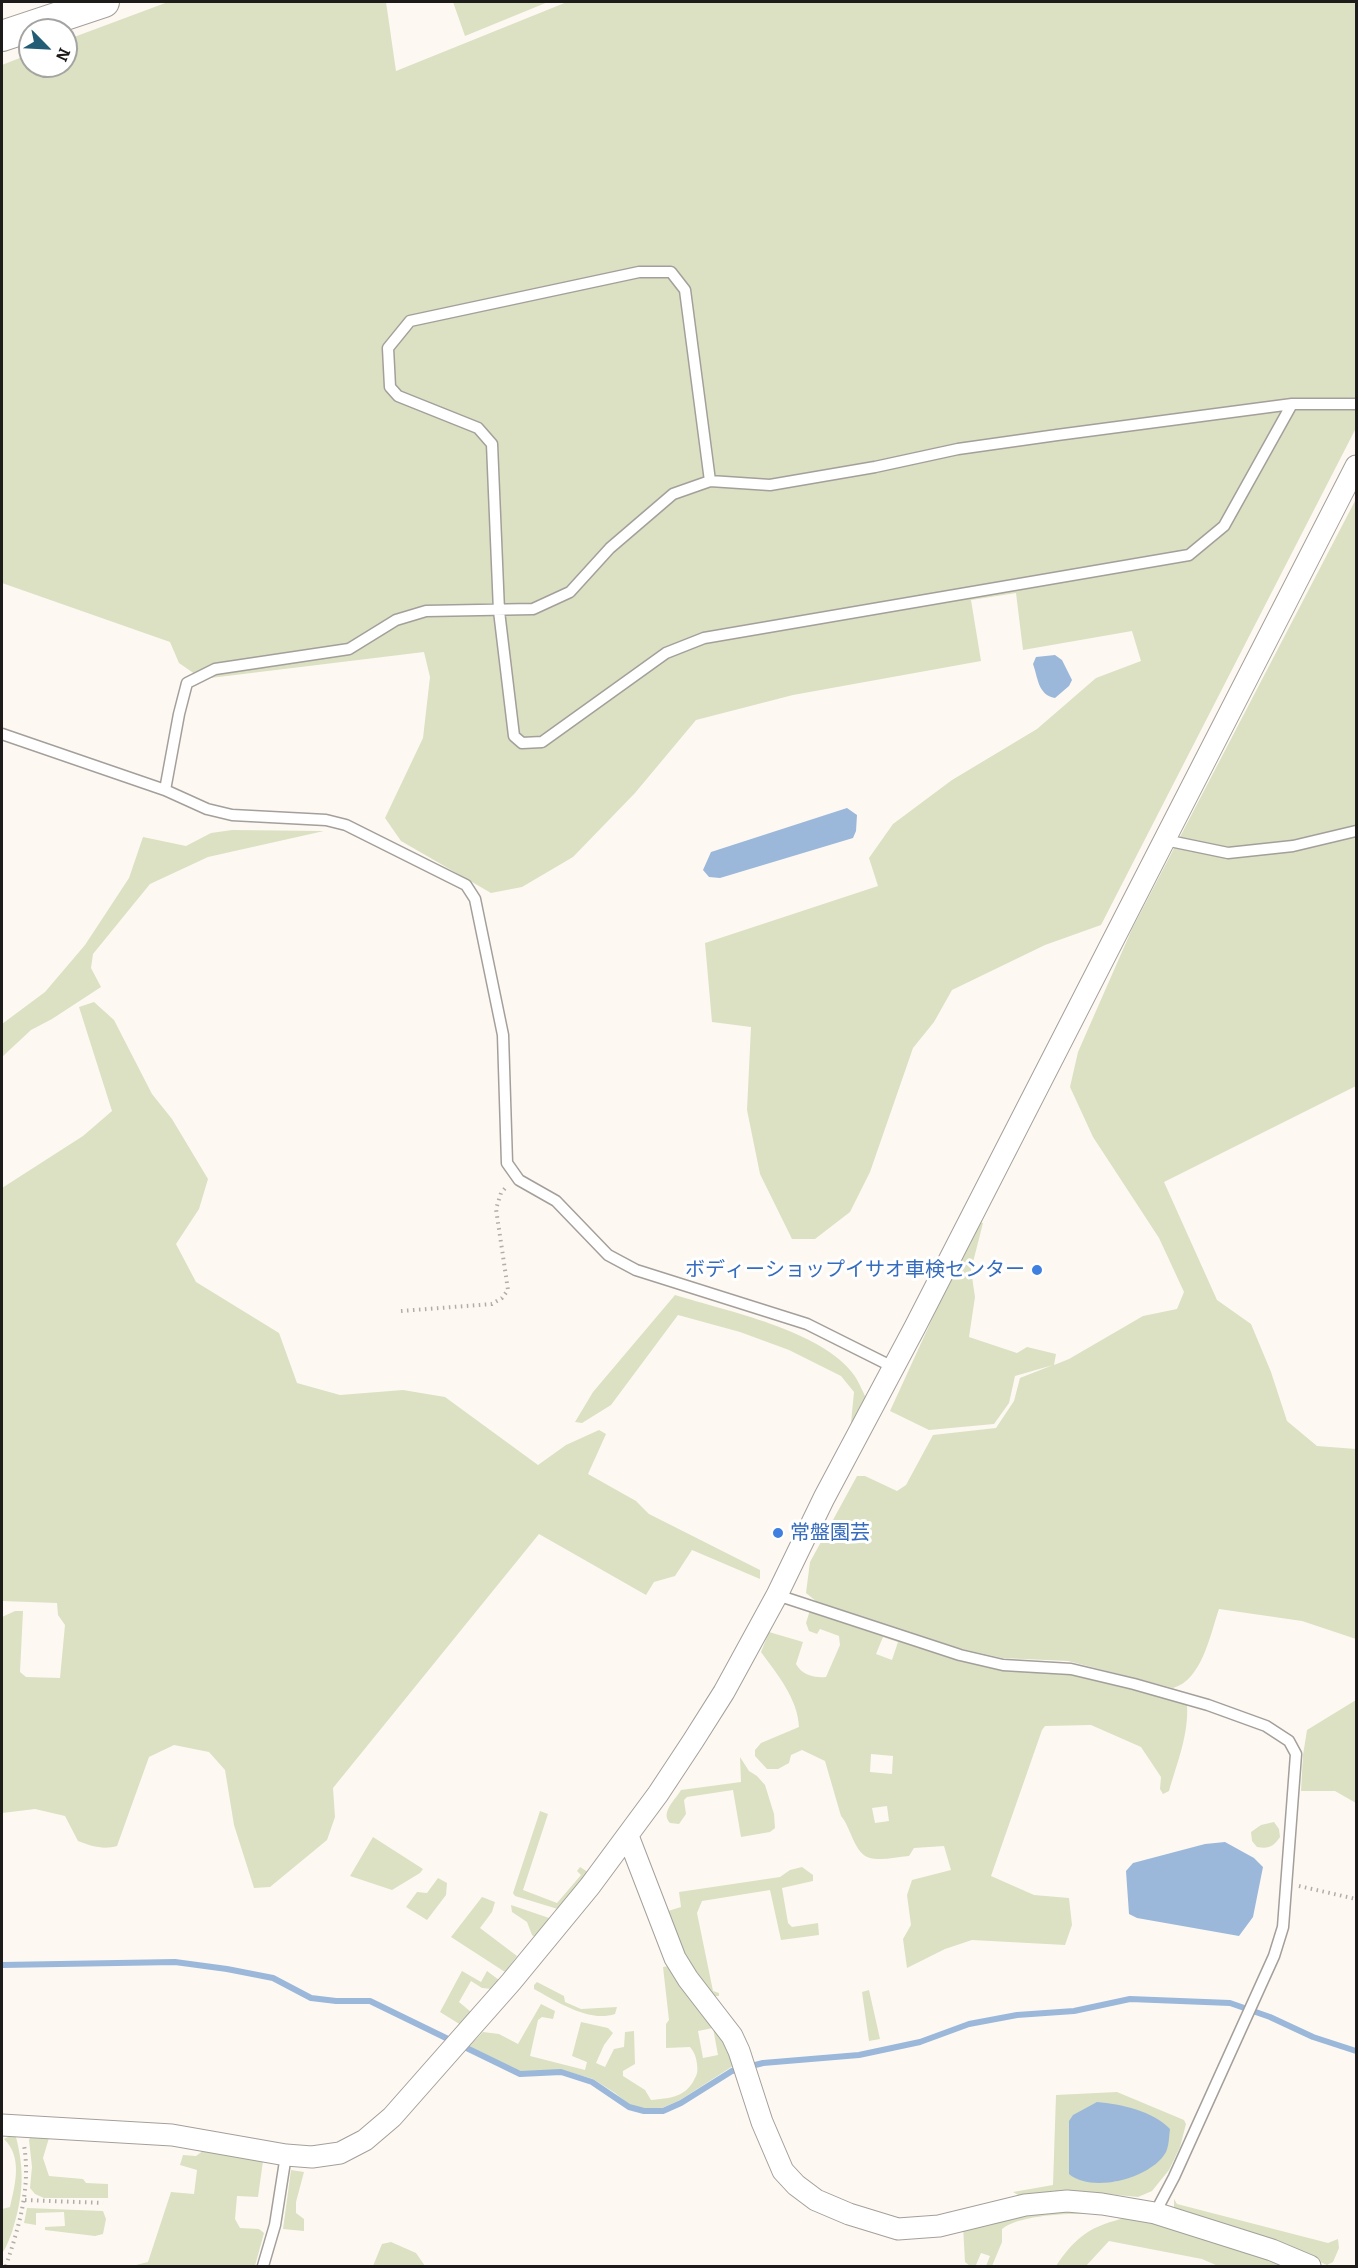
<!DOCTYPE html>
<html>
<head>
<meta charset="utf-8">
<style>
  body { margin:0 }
  #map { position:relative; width:1358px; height:2268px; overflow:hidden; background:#fdf9f2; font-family:Bitter,serif }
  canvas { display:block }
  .frame { position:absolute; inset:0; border:3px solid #1e1c1a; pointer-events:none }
  .north { position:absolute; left:18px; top:18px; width:60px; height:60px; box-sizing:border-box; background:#fff; border:2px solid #a5a4a3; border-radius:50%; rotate:114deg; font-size:16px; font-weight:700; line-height:24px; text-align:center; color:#1e1c1a }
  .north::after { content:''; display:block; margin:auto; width:21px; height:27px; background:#225d75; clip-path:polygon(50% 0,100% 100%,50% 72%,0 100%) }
</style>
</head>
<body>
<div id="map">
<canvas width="1358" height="2268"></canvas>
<div class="frame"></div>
<div class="north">N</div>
</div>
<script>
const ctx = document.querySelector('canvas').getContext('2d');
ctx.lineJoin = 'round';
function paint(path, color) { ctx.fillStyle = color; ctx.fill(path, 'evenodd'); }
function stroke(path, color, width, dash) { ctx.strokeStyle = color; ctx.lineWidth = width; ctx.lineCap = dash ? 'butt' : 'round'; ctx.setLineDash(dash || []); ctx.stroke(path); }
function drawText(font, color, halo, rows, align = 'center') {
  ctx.font = font + ' Bitter,"Noto Sans JP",serif'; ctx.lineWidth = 6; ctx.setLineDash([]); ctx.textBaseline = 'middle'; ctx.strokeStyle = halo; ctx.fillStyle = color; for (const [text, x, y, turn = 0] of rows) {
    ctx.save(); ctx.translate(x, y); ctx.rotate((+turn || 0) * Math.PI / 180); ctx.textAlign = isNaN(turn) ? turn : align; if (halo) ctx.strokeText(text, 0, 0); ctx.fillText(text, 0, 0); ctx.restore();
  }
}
const green = new Path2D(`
  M168,2H386L396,71L567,2H1356V428L1101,925L1045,945L952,990L934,1022L913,1048L870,1172L850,1212L815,1239H792L760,1174L747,1110L751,1027L712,1022L705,943L878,886L869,858L893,824L952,780L1037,729L1096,678L1141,661L1132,631L1023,650L1016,593L971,600L981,661L793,695L696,720L635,793L573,857L522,887L491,893L401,841L385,818L423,738L430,677L424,652L202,679L179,663L170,642L2,583V65L30,54V66H66V40Z
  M453,2H548L465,36Z
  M1356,499V1086L1164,1182L1217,1300L1251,1324L1271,1372L1287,1421L1317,1446L1356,1449V1639L1302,1621L1219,1609C1210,1635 1202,1680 1173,1688L1068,1661L1002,1658L958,1648L817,1602L806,1593L810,1562L857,1476H865L897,1491L906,1485L933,1435L996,1428L1014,1401L1020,1378L1053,1365L1015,1376L1009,1403L994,1424L929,1430L890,1411L977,1221L983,1223L971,1270L975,1297L969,1337L1017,1353L1027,1347L1056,1354L1054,1365L1069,1359L1143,1316L1177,1309L1184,1292L1159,1238L1093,1137L1070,1087L1078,1052L1132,929Z
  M232,830L324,831L208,857L150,884L93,954L91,968L101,987L52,1019L31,1030L2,1057V1024L45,992L85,945L129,878L143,837L186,846L211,833Z
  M94,1002L114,1020L152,1094L172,1119L208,1179L199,1209L176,1244L196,1282L279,1333L297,1383L340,1395L403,1390L445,1397L538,1465L566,1445L599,1430L606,1434L588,1474L636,1501L649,1514L760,1570V1579L692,1550L675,1576L654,1582L646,1595L539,1534L333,1788L335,1817L327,1840L270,1887L254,1888L234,1825L225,1770L209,1752L174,1745L149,1757L117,1846C103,1850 91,1846 78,1841L65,1816L35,1809L2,1813V1617L15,1611H23L20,1672L26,1677L60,1678L65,1625L58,1615L57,1603L2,1601V1188L83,1136L112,1111L79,1007Z
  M675,1295C726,1311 822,1330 854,1375C859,1382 863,1392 867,1400L850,1433L854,1392L841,1376L789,1350L740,1332L678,1315L611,1405L582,1423L575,1422L593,1392Z
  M810,1610L902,1639L1128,1686L1187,1705C1189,1734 1177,1763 1169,1791L1163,1794L1160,1789L1161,1777L1141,1747L1091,1725L1045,1726L1042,1730L991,1876L1034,1895L1069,1898L1072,1925L1065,1945L972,1940L945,1949L907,1968L903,1939L911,1925L907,1895L912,1880L951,1870L944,1846L914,1848L909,1856C897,1857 881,1861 870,1858C854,1854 851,1827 841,1816L825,1761L802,1750L791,1755L789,1763L778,1769H767L755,1756V1750L761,1743L799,1727C798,1699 777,1674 761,1652L769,1632L803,1642L796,1664C802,1675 814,1678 826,1677L840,1645L839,1636L820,1629L817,1634L809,1631L806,1623ZM883,1637L898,1642L892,1660L876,1654ZM871,1754L893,1756L892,1774L870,1772ZM887,1806L889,1821L875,1823L872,1808Z
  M1356,1700V1803L1335,1791H1301L1303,1755L1307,1730Z
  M740,1757L749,1771L757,1776L765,1785L774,1814L775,1828L770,1832L741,1837L733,1790L687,1797L684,1800L686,1814L679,1824L670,1823C660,1813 675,1800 681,1790L741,1782Z
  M540,1811L548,1814L523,1890L557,1903L581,1875L577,1871L580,1867L591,1874L561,1910L515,1896L513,1893Z
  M1274,1822L1279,1829L1280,1837C1273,1847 1269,1849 1257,1847L1252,1841L1251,1832L1261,1825Z
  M373,1837L423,1869L420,1873L392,1890L350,1876Z
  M802,1867L813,1875V1881L782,1888L788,1923L792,1927L818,1923L819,1935L781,1940L770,1890L702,1901L697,1913L713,1991L719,1993V1996H713C690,1966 680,1946 668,1911L681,1907L679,1892L780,1877L790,1870Z
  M438,1878L447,1883L446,1895L427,1920L406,1907L417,1892L427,1893Z
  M482,1897L495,1902L492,1912L480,1928L517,1956L505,1972L451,1937Z
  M511,1905L552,1919L536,1938L532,1935L527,1922L512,1912Z
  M669,1966L721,2034L733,2066L680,2100L662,2108L644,2110L631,2106L615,2093L593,2079L562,2070L520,2072L469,2046L483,2032L499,2034L518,2044L541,2004L555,2011L553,2019L542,2017L538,2020L530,2056L585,2070L587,2062L572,2056L581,2022L608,2028L613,2033L604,2045L596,2063L605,2067L614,2049L624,2047L625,2032L634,2031L635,2064L623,2071V2076L645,2090L651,2100C669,2098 683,2098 693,2082C697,2074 698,2074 697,2064C696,2057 695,2053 690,2047L666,2048V2024L669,2020L663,1967ZM713,2028L718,2055L703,2058L698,2031Z
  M462,1971L481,1982L487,1971L499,1980L492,1989L482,1988L471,1981L459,2002L471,2012L461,2025L440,2012Z
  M537,1982L564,1996L565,2002L581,2009L617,2007L615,2014C589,2023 556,2001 534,1989V1985Z
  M869,1990L880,2039L869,2041L862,1992Z
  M1117,2092L1184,2120L1186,2124L1180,2147L1169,2170L1152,2191L1138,2197L1086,2192L1020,2196L1013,2192L1053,2185L1056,2095ZM1069,2121L1116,2182L1069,2174Z
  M10,2136L16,2137C25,2172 23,2197 12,2232C9,2239 7,2247 2,2253V2209L10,2207C15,2185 23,2157 4,2139Z
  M31,2136L49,2138L43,2158L49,2176L83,2179L86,2183L108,2184V2198H44L35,2194L30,2188L32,2167L29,2140Z
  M204,2150L263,2161L258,2197L237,2196L235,2219L240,2228L259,2229L264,2233L255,2266H132L148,2262L171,2192L194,2194L197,2170L180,2165L183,2155L196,2156Z
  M291,2170L304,2172L296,2202V2213L304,2219V2231L283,2229Z
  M1174,2199L1177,2204L1328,2243L1338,2239L1339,2248L1333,2262L1327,2265L1294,2251L1178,2210L1174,2207Z
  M27,2208L103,2211L106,2219L103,2234L95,2236L45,2230V2227L65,2226L64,2212L36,2213V2225L24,2223Z
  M1074,2209L1105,2214C1079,2213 1021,2213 1002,2229V2242L992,2266H986L990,2256L981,2253L976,2265L970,2266L965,2262L963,2226L1004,2218Z
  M1126,2218L1150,2222L1289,2266H1218L1202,2259L1109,2241L1086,2266H1056C1075,2237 1092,2225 1126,2218Z
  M391,2242L416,2253L425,2266H373L382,2244Z`);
const water = new Path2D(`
  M1055,655L1062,660L1072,680L1069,686L1055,698C1038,695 1038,678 1033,664L1036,657Z
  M847,808L857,815L856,831L853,838L720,878L709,877L703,870L711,852Z
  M1225,1842L1254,1858L1263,1867L1253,1917L1239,1936L1137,1918L1129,1914L1126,1871L1133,1863L1205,1844Z
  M1097,2102C1121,2104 1153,2111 1170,2129C1169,2136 1169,2146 1166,2152C1152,2178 1092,2194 1069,2174V2121L1073,2115Z`);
const stream = new Path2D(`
  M2,1965L175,1962L227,1969L273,1978L311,1998L336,2001H370L520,2074L561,2072L592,2082L629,2107L644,2111H663L681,2103L732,2071L763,2063L859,2055L920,2042L969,2024L1017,2015L1074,2011L1130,1999L1230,2003L1270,2017L1313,2037L1356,2051`);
const path = new Path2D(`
  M401,1311L492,1304L502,1298L508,1290L496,1209L501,1193L507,1186
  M1299,1886L1356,1899
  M25,2200L103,2203
  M6,2266C19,2226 31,2188 24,2145`);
const service = new Path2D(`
  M710,481L685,290L671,272H639L410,321L388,348L390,387L398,396L478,428L492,444L499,611L514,736L522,743L542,742L666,653L704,638L1189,555L1224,526L1292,404
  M2,734L165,790L207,809L232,815L326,820L346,825L466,885L475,899L503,1035L507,1163L519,1180L556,1201L608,1255L636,1270L807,1324L893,1367
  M165,790L179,714L187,683L215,669L349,649L396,620L426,611L533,609L570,592L610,548L673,494L710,481L770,485L875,467L958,449L1057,435L1292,404H1356
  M1165,840L1228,853L1293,846L1356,831
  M777,1595L960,1655L1003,1665L1071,1669L1134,1684L1208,1705L1266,1726L1289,1741L1296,1754L1283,1927L1274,1956L1174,2177L1155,2213
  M263,2266L275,2225L286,2155`);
const minor = new Path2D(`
  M628,1836L675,1958L688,1979L732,2036L739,2051L762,2122L783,2171L796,2185L816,2200L849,2214L898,2229L939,2226L1025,2205L1067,2201L1102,2204L1155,2213L1272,2250L1310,2266
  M2,2125L172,2135L286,2155L312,2157L340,2153L365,2140L392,2117L511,1982L590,1886L658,1794L693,1741L724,1692L777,1595L824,1498L915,1327L1356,466`);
const secondary = new Path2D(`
  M2,36L104,2`);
const markers = [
  [1037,1270,6,"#3f7fe0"],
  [778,1533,6,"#3f7fe0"]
];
const shopNames = [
  ["ボディーショップイサオ車検センター",1025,1270],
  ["常盤園芸",790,1533,"left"]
];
paint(green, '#dbe1c2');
paint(water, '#9bb8db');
stroke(stream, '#9bb8db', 6);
stroke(service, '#a49f9a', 13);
stroke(minor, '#a49f9a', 23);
stroke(secondary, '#a49f9a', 32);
stroke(path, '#b1ada8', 4, [1.5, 4.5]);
stroke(service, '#fff', 10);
stroke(minor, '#fff', 21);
stroke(secondary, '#fff', 30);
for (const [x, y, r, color] of markers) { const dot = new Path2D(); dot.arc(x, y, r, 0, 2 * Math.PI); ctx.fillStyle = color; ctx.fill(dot); stroke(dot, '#fff', 2); }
drawText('20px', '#366cbe', '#fff', shopNames, 'right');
</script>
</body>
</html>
